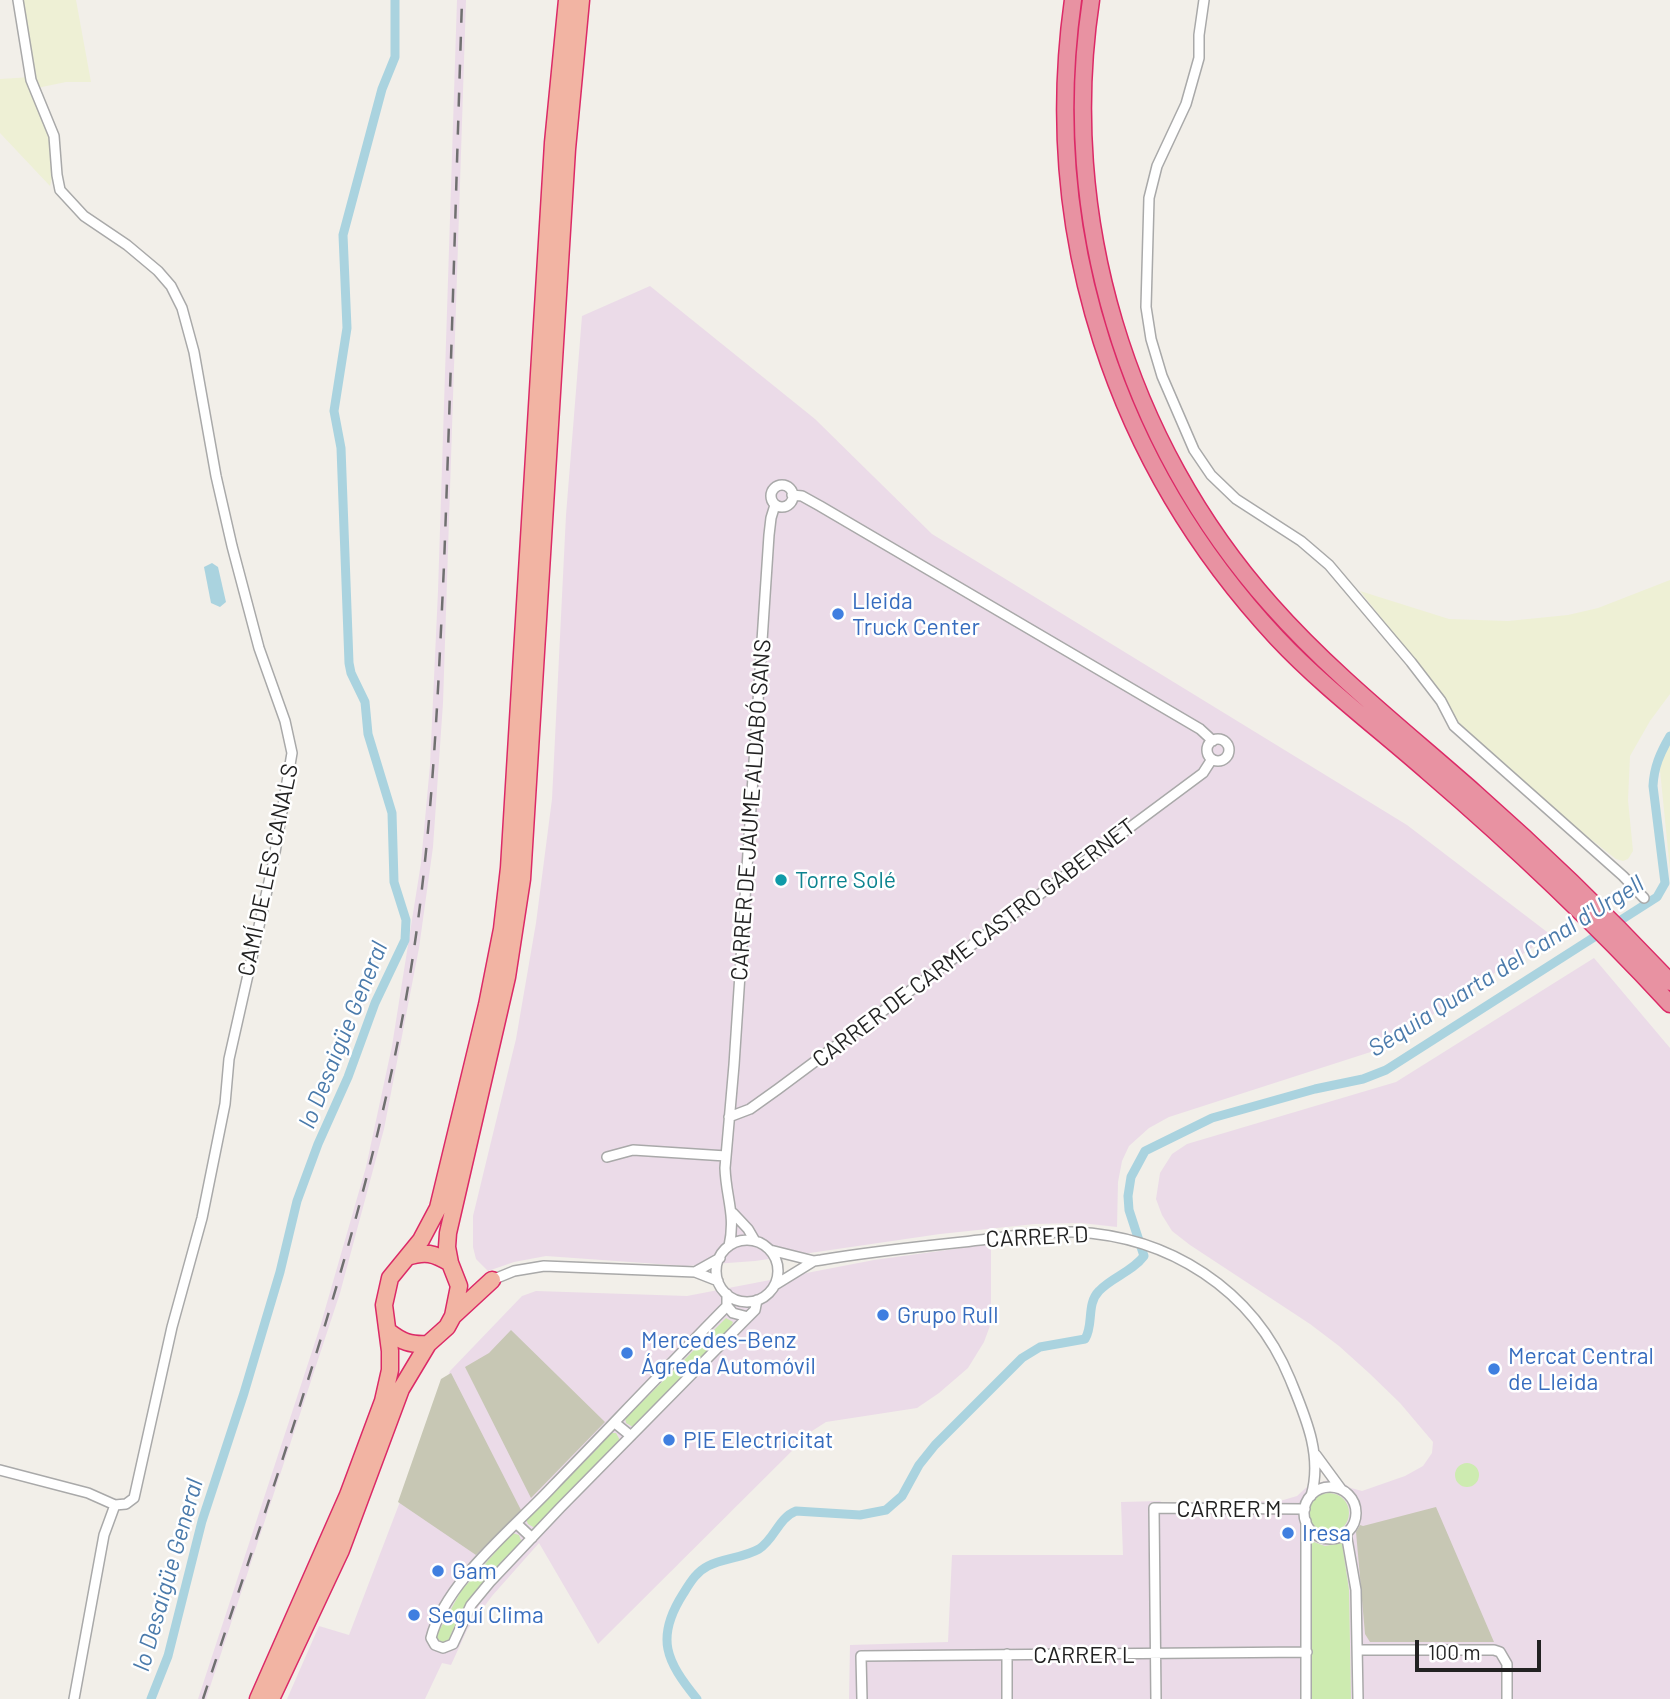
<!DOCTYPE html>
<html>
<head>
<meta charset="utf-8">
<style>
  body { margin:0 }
  #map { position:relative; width:1670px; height:1699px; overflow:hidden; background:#f2efe9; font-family:Barlow,sans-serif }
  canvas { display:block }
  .scale { position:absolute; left:1415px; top:1640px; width:126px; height:32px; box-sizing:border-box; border:4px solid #222; border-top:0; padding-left:9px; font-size:21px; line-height:24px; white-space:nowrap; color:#222; -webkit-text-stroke:5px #fff; paint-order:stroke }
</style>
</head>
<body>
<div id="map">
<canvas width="1670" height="1699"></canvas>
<div class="scale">100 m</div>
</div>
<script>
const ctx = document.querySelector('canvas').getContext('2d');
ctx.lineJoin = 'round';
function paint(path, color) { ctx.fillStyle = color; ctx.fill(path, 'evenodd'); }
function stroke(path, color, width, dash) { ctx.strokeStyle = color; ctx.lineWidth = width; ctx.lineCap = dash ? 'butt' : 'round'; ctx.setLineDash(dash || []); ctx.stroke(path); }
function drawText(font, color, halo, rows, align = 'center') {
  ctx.font = font + ' Barlow,sans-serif'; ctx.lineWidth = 5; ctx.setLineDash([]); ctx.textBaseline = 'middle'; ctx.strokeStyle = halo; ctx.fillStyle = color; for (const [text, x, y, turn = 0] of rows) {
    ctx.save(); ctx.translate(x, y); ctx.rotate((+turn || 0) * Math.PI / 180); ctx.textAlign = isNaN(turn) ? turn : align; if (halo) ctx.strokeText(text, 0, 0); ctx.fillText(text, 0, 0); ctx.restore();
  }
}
const industrial = new Path2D(`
  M457,0H466L443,703L433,847L419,948L384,1129L340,1293L206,1699H198L320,1327L366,1167L392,1046L421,863L430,765L438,591Z
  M650,286L815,419L932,534L1407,825L1551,935L1383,1048L1169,1117L1149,1128L1129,1146L1122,1161L1118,1182L1117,1227L1081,1223L1035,1224L940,1234L755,1261L686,1266L546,1256L514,1262L488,1271L476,1259L473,1247V1216L516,1039L536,923L552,799L566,515L582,316Z
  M1594,958L1670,1048V1699H849L850,1645L948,1642L952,1555H1123L1121,1502L1160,1501L1169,1508L1192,1502L1280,1501L1297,1496L1308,1486L1335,1478L1351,1488L1362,1491L1405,1476L1423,1466L1432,1453L1433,1442L1400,1403L1369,1373L1339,1346L1310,1324L1190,1245L1172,1231L1162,1215L1156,1199L1160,1173L1172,1154L1187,1144L1396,1082Z
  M991,1244V1323L984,1342L968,1368L939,1393L917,1408L826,1422L812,1431L598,1644L539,1543L492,1596L467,1630L451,1665L442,1663L425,1699H287L319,1626L349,1635L450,1371L522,1296L536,1291L687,1296L874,1260Z`);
const construction = new Path2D(`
  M511,1330L605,1422L531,1498L465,1367L489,1353Z
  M451,1373L521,1510L476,1555L398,1502L441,1379Z
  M1436,1507L1494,1642H1370L1365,1634L1356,1532L1360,1525L1363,1526Z`);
const farmland = new Path2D(`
  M21,0H76L91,82H66L37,88L58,155L50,186L0,133V79L32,77Z
  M1670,580V694L1650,721L1630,756L1628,800L1633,851L1628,859L1623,861L1616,859L1556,812L1469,734L1458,721L1446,700L1360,591L1449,619L1508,621L1568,615L1598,608Z
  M1670,745V870L1660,770L1661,761Z`);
const grass = new Path2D(`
  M726,1318L733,1322L730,1328L633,1427L626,1423L625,1416L637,1403L639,1405Z
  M609,1433H616L621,1442L535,1528L528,1524L526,1519L538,1504L541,1506L599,1447L597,1444Z
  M1455 1475a12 12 0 1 1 24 0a12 12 0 1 1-24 0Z
  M1309 1513a20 20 0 1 1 40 0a20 20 0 1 1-40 0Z
  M512,1533L519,1535L522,1543L511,1557L508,1555C484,1580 465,1603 451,1634L454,1635L452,1640L443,1644L436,1637L437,1629H440L461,1591L499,1548L497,1545Z
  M1311,1541L1325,1546L1342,1543L1349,1590L1351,1699H1312Z`);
const water = new Path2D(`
  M212,563L218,567L226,602L220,607L211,603L204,567Z`);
const canal = new Path2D(`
  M151,1699L168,1656L202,1521L244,1393L280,1272L297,1201L318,1144L348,1077L375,1003L405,940L406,920L394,882L392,813L368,734L365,702L351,673L349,663L341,448L334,411L347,328L343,235L382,89L395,57V0
  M697,1699C666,1661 655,1638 683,1594C690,1583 696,1572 708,1566C724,1558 743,1558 759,1549C775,1539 778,1518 796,1511L860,1515L886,1510L902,1496L919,1465L935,1445L1022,1358L1040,1347L1085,1339C1094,1325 1086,1304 1099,1291C1112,1277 1132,1272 1144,1256L1129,1210L1128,1196L1131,1177L1145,1151L1212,1118L1315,1089L1363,1079L1386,1070L1657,897L1665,883L1653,786C1654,767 1660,753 1670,736`);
const minor = new Path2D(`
  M18,0L31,80L54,136L57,175L60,190L84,216L127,245L158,271L171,286L182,308L194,352L216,476L232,546L259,648L285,721L292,753L273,864L229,1059L225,1104L202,1218L172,1327L134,1498L126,1504L115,1505
  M1204,0L1199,35V58L1186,104L1157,166L1149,198L1146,307L1151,339L1162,376L1194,450L1211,475L1236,499L1301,541L1329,565L1411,662L1441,701L1454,726L1623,876L1644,898
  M771 496a11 11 0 1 1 22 0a11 11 0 1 1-22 0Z
  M792,495L802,496L820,506L1200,729L1213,741
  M1207 750a11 11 0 1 1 22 0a11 11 0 1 1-22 0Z
  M729,1117L750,1109L778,1089L1203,773L1212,759
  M607,1157L633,1150L726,1156
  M733,1213L748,1229L755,1241
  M716 1271a31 31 0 1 1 62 0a31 31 0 1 1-62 0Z
  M729,1246C736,1215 726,1198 725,1168L734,1065L769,535L771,518L775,505
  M770,1250L814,1261
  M695,1272L720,1258
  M492,1280L514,1271L544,1266L695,1272L718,1281
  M775,1285L814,1261L821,1260C868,1252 915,1247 963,1242C999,1238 1037,1231 1074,1232C1169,1236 1253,1289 1290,1379C1305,1416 1323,1455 1311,1496
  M727,1294V1306C668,1366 611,1426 553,1486C514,1528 445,1582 431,1638L435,1645L443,1648L453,1644L471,1605L490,1582L560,1508L744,1321L755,1310L757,1300
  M727,1306L733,1313L748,1317
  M615,1423L631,1436
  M1316,1455L1341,1489
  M0,1470L88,1493L115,1505
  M1304 1513a26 26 0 1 1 52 0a26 26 0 1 1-52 0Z
  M1306,1521V1699
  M516,1523L532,1538
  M1346,1533L1356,1590L1358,1699
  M1359,1650H1494L1500,1652L1507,1664V1699
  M1007,1654V1699
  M74,1699L104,1535L115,1505
  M862,1699L861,1656L1307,1652
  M1156,1699L1154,1508L1305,1509`);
const trunk = new Path2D(`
  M407,1257C425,1251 434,1253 450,1263
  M453,1316L492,1280
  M388,1331C402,1342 410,1345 428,1344
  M258,1699L348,1495L383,1401L390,1370V1351L384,1305L390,1278L421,1240L438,1208L487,1005L502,929L509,868L553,143L567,0
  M271,1699L341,1550L401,1389L428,1344L447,1327L453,1316L459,1286L450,1263L447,1247L448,1233L507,977L522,879L567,149L581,0`);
const motorway = new Path2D(`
  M1073,0C1040,235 1115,464 1277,638C1323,687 1378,728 1429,773C1514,846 1594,922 1670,1004
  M1091,0C1058,216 1126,442 1271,605C1332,674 1406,732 1475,793C1543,853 1608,916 1670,982`);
const rail = new Path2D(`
  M203,1699C277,1473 359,1249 403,1015C431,866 437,716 444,565C451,377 456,188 462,0`);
const markers = [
  [838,614,7,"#3f7fe0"],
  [781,880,7,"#0f9aa8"],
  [883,1315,7,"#3f7fe0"],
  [627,1353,7,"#3f7fe0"],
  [1494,1369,7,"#3f7fe0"],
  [669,1440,7,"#3f7fe0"],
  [1288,1533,7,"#3f7fe0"],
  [438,1571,7,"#3f7fe0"],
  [414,1615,7,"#3f7fe0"]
];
const shopNames = [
  ["Lleida",852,601],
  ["Truck Center",852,627],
  ["Grupo Rull",897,1315],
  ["Mercedes-Benz",641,1340],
  ["Ágreda Automóvil",641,1366],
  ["Mercat Central",1508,1356],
  ["de Lleida",1508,1382],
  ["PIE Electricitat",683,1440],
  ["Iresa",1302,1533],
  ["Gam",452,1571],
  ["Seguí Clima",428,1615]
];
const streetNames = [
  ["CARRER DE JAUME ALDABÓ SANS",751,810,-86],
  ["CAMÍ DE LES CANALS",268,870,-78],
  ["CARRER DE CARME CASTRO GABERNET",974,943,-37],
  ["CARRER D",1037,1237,-3],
  ["CARRER M",1229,1509],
  ["CARRER L",1084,1655]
];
const cultureNames = [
  ["Torre Solé",795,880]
];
const waterNames = [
  ["Séquia Quarta del Canal d'Urgell",1506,966,-32],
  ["lo Desaigüe General",343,1035,-68],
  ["lo Desaigüe General",168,1575,-74]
];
paint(industrial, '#ebdbe8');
paint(construction, '#c7c7b4');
paint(farmland, '#eef0d5');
paint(grass, '#cdebb0');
paint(water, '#aad3df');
stroke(canal, '#aad3df', 9);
stroke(minor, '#a9a9a9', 12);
stroke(trunk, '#dc2a67', 19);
stroke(motorway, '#dc2a67', 19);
stroke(minor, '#fff', 9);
stroke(trunk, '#f2b4a3', 16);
stroke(motorway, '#e892a2', 16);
stroke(rail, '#707070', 2.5, [14, 14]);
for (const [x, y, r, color] of markers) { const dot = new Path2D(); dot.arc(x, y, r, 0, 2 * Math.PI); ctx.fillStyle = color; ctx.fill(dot); stroke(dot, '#fff', 2.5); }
drawText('23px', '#366cbe', '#fff', shopNames, 'left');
drawText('23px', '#222', '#fff', streetNames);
drawText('23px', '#0d838f', '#fff', cultureNames, 'left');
drawText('italic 24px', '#4a7aab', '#fff', waterNames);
</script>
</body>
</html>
